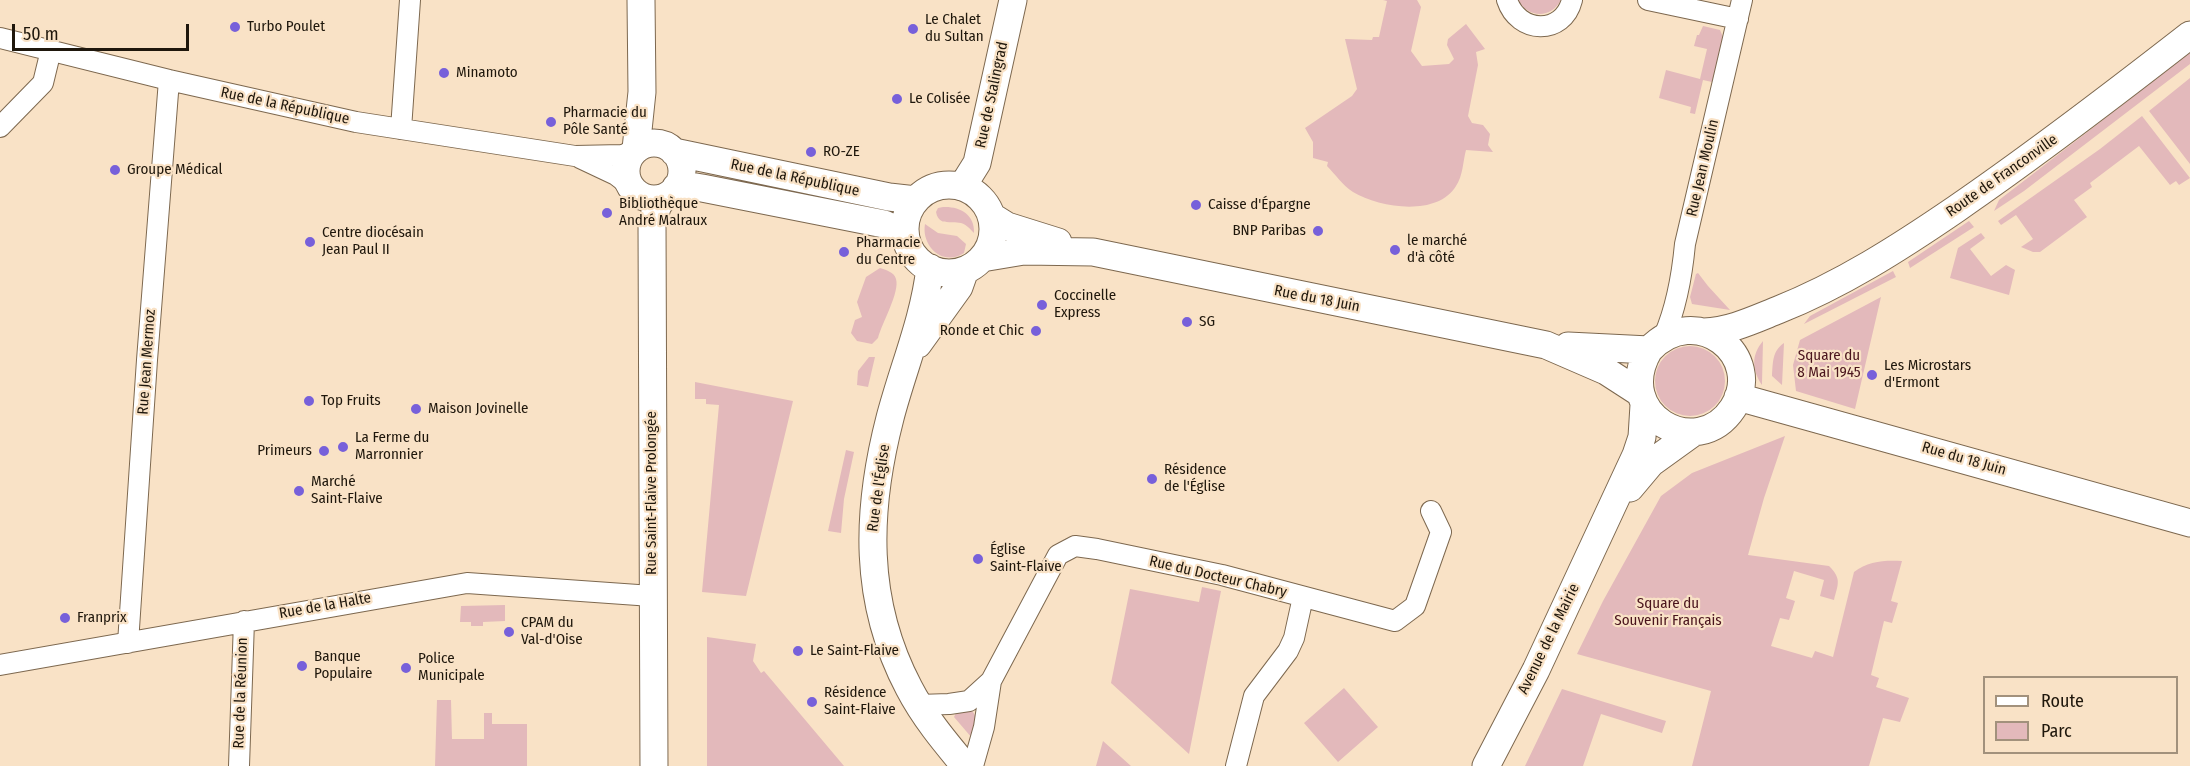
<!DOCTYPE html>
<html>
<head>
<meta charset="utf-8">
<style>
  body { margin:0 }
  #map { position:relative; width:2190px; height:766px; overflow:hidden; background:#f9e2c6; font-family:"Fira Sans Condensed",sans-serif }
  canvas { display:block }
  .legend { position:absolute; left:1983px; top:676px; width:195px; height:78px; box-sizing:border-box; background:#f9e2c6; border:2px solid #a2917c; margin:0; padding:8px 10px; list-style:none; font-size:18px; color:#1f170c }
  .legend li { display:flex; align-items:center; gap:12px; height:30px }
  .legend b { width:30px; border:2px solid #a2917c }
  .scale { position:absolute; left:12px; top:24px; width:177px; height:27px; box-sizing:border-box; border:3px solid #1f170c; border-top:0; padding-left:8px; font-size:18px; line-height:21px; white-space:nowrap; color:#1f170c; -webkit-text-stroke:4px #f9e2c6; paint-order:stroke }
</style>
</head>
<body>
<div id="map">
<canvas width="2190" height="766"></canvas>
<ul class="legend">
<li><b style="height:8px;background:#fff"></b>Route</li>
<li><b style="height:16px;background:#e3b9bb"></b>Parc</li>
</ul>
<div class="scale">50 m</div>
</div>
<script>
const ctx = document.querySelector('canvas').getContext('2d');
ctx.lineJoin = 'round';
function paint(path, color) { ctx.fillStyle = color; ctx.fill(path, 'evenodd'); }
function stroke(path, color, width, dash) { ctx.strokeStyle = color; ctx.lineWidth = width; ctx.lineCap = dash ? 'butt' : 'round'; ctx.setLineDash(dash || []); ctx.stroke(path); }
function drawText(font, color, halo, rows, align = 'center') {
  ctx.font = font + ' "Fira Sans Condensed",sans-serif'; ctx.lineWidth = 4.5; ctx.setLineDash([]); ctx.textBaseline = 'middle'; ctx.strokeStyle = halo; ctx.fillStyle = color; for (const [text, x, y, turn = 0] of rows) {
    ctx.save(); ctx.translate(x, y); ctx.rotate((+turn || 0) * Math.PI / 180); ctx.textAlign = isNaN(turn) ? turn : align; if (halo) ctx.strokeText(text, 0, 0); ctx.fillText(text, 0, 0); ctx.restore();
  }
}
const green = new Path2D(`
  M1383,0H1417L1421,7L1411,51L1422,66L1449,64L1454,59L1447,45L1448,39L1466,24L1485,49L1476,52L1478,65L1468,116L1472,123L1483,125L1490,134L1488,145L1493,152L1466,150C1463,161 1463,176 1456,186C1437,217 1380,208 1353,192C1342,185 1336,175 1327,166L1328,162L1313,158V142L1305,128L1352,96L1357,89L1345,39L1372,40L1373,37H1379L1387,1Z
  M1518,0H1561C1551,19 1528,18 1518,0Z
  M1703,26L1720,30L1723,37L1712,82L1703,80L1695,114L1690,113L1691,107L1659,98L1666,70L1700,79L1707,49L1694,46L1697,35H1699Z
  M2190,53V64L2024,191L1994,211L1999,200Z
  M2190,78V164L2149,111Z
  M2142,116L2190,178L2179,185L2176,181L2170,185L2139,146L2090,183L2092,187L2074,200L2087,217L2040,252H2033L2021,247L2033,239L2016,215L2001,225L1998,221L2100,149Z
  M943,207C959,206 975,214 974,233C970,229 967,225 961,223C950,220 939,227 936,212L938,208Z
  M1969,221L1974,227L1910,268L1908,262Z
  M925,224L938,233L957,236L966,244L964,253C943,267 921,246 925,224Z
  M1981,233L1985,238L1970,249L1991,276L2006,265L2015,270L2009,295L1950,278L1958,248Z
  M880,268C886,270 894,272 896,279C900,292 882,323 878,338L872,344L857,341L851,333L855,320L862,317L857,302L866,277Z
  M1893,271L1896,277L1804,324L1810,316Z
  M1698,273L1708,286L1730,310L1692,304L1690,297L1696,274Z
  M1881,297L1855,409L1796,391L1793,365L1800,340Z
  M1763,341L1762,383V385C1752,370 1751,355 1763,341Z
  M1784,343L1782,385L1772,376C1773,363 1772,351 1784,343Z
  M1655 381a35 35 0 1 1 70 0a35 35 0 1 1-70 0Z
  M869,357H875L868,387L857,385L858,371Z
  M695,382L793,401L746,596L702,592L719,405L706,404V399H695Z
  M1785,436L1764,498L1748,555L1829,566C1842,579 1838,584 1834,600L1820,596L1824,580L1794,571L1786,598L1795,601L1789,620L1780,618L1771,646L1812,658L1815,651L1833,657L1854,572C1868,561 1885,560 1902,561L1891,601L1898,603L1892,623L1884,621L1871,675L1879,678L1876,687L1909,698L1900,722L1883,718L1869,766H1692L1711,691L1577,654L1603,601L1661,496L1692,473Z
  M846,450L854,452L844,499L841,533L828,531Z
  M1202,587L1221,591L1189,754L1111,683L1130,589L1199,602Z
  M505,605V621L483,622V626H471V622H460L461,606Z
  M707,637L756,644L753,661L761,673L764,671L844,766H707Z
  M1344,688L1378,727L1338,762L1304,723Z
  M1562,689L1666,721L1662,733L1601,714L1583,766H1525Z
  M437,700H451L452,739H484V713H492V724H527V766H435Z
  M971,710C980,718 975,728 972,738L954,717L956,713Z
  M1103,741L1131,766H1096Z`);
const street = new Path2D(`
  M1507,0C1518,34 1563,36 1572,0
  M1648,0L1738,19
  M0,38L169,80L356,122L575,156L622,155L632,152
  M0,127L43,83L51,50
  M401,129L410,0
  M580,158L616,175L629,185
  M1664,336C1677,306 1682,276 1685,244L1742,0
  M128,643L147,360L169,80
  M0,665L467,583L652,596
  M919,705L949,704L969,701L991,681
  M239,766L244,621
  M973,766L984,727L991,681L1058,555L1075,546L1097,549L1222,575L1395,621L1415,606L1441,532L1431,511
  M1236,766L1254,696L1288,651L1294,638L1303,597`);
const secondary = new Path2D(`
  M626 171a28 28 0 1 1 56 0a28 28 0 1 1-56 0Z
  M636,149L642,92L641,0
  M674,152L889,197L916,200
  M905 229a44 44 0 1 1 88 0a44 44 0 1 1-88 0Z
  M676,187L690,186L702,188L884,224L905,234
  M962,187L977,163L1013,0
  M991,216L1007,226L1058,242
  M982,258L1024,251L1093,252L1546,345L1606,371L1640,393
  M930,268C924,320 903,368 890,418C866,511 863,601 909,688C924,717 945,742 965,766
  M1704,332C1730,331 1753,320 1778,310C1841,285 1899,248 1956,209C2036,154 2113,95 2190,35
  M918,344L959,287L965,270
  M1568,346L1649,350C1696,300 1766,356 1733,408C1697,463 1611,415 1649,350
  M1738,397L2190,523
  M1630,488L1651,463L1694,432
  M654,766L652,222L658,205L664,197
  M1486,766L1536,670L1636,455L1642,437L1644,405`);
const markers = [
  [235,27,6,"#7760da"],
  [913,29,6,"#7760da"],
  [444,73,6,"#7760da"],
  [897,99,6,"#7760da"],
  [551,122,6,"#7760da"],
  [811,152,6,"#7760da"],
  [115,170,6,"#7760da"],
  [1196,205,6,"#7760da"],
  [607,213,6,"#7760da"],
  [1318,231,6,"#7760da"],
  [310,242,6,"#7760da"],
  [1395,250,6,"#7760da"],
  [844,252,6,"#7760da"],
  [1042,305,6,"#7760da"],
  [1187,322,6,"#7760da"],
  [1036,331,6,"#7760da"],
  [1872,375,6,"#7760da"],
  [309,401,6,"#7760da"],
  [416,409,6,"#7760da"],
  [343,447,6,"#7760da"],
  [324,451,6,"#7760da"],
  [1152,479,6,"#7760da"],
  [299,491,6,"#7760da"],
  [978,559,6,"#7760da"],
  [65,618,6,"#7760da"],
  [509,632,6,"#7760da"],
  [798,651,6,"#7760da"],
  [302,666,6,"#7760da"],
  [406,668,6,"#7760da"],
  [812,702,6,"#7760da"]
];
const poiNames = [
  ["Le Chalet",925,20],
  ["du Sultan",925,37],
  ["Turbo Poulet",247,27],
  ["Minamoto",456,73],
  ["Le Colisée",909,99],
  ["Pharmacie du",563,113],
  ["Pôle Santé",563,130],
  ["RO-ZE",823,152],
  ["Groupe Médical",127,170],
  ["Bibliothèque",619,204],
  ["André Malraux",619,221],
  ["Caisse d'Épargne",1208,205],
  ["BNP Paribas",1306,231,"right"],
  ["Centre diocésain",322,233],
  ["Jean Paul II",322,250],
  ["le marché",1407,241],
  ["d'à côté",1407,258],
  ["Pharmacie",856,243],
  ["du Centre",856,260],
  ["Coccinelle",1054,296],
  ["Express",1054,313],
  ["SG",1199,322],
  ["Ronde et Chic",1024,331,"right"],
  ["Les Microstars",1884,366],
  ["d'Ermont",1884,383],
  ["Top Fruits",321,401],
  ["Maison Jovinelle",428,409],
  ["La Ferme du",355,438],
  ["Marronnier",355,455],
  ["Primeurs",312,451,"right"],
  ["Résidence",1164,470],
  ["de l'Église",1164,487],
  ["Marché",311,482],
  ["Saint-Flaive",311,499],
  ["Église",990,550],
  ["Saint-Flaive",990,567],
  ["Franprix",77,618],
  ["CPAM du",521,623],
  ["Val-d'Oise",521,640],
  ["Le Saint-Flaive",810,651],
  ["Banque",314,657],
  ["Populaire",314,674],
  ["Police",418,659],
  ["Municipale",418,676],
  ["Résidence",824,693],
  ["Saint-Flaive",824,710]
];
const streetNames = [
  ["Rue de Stalingrad",992,95,-78],
  ["Rue de la République",285,106,12],
  ["Rue Jean Moulin",1703,168,-77],
  ["Route de Franconville",2002,176,-35],
  ["Rue de la République",795,178,12],
  ["Rue du 18 Juin",1317,299,11],
  ["Rue Jean Mermoz",147,362,-86],
  ["Rue du 18 Juin",1964,459,16],
  ["Rue de l'Église",879,488,-82],
  ["Rue Saint-Flaive Prolongée",652,493,-90],
  ["Rue du Docteur Chabry",1218,577,13],
  ["Rue de la Halte",325,606,-10],
  ["Avenue de la Mairie",1549,639,-64],
  ["Rue de la Réunion",241,693,-88]
];
const parkNames = [
  ["Square du",1829,356],
  ["8 Mai 1945",1829,373],
  ["Square du",1668,604],
  ["Souvenir Français",1668,621]
];
paint(green, '#e3b9bb');
stroke(street, '#7d684f', 22);
stroke(secondary, '#7d684f', 29);
stroke(street, '#fff', 20);
stroke(secondary, '#fff', 27);
for (const [x, y, r, color] of markers) { const dot = new Path2D(); dot.arc(x, y, r, 0, 2 * Math.PI); ctx.fillStyle = color; ctx.fill(dot); stroke(dot, '#f9e2c6', 2); }
drawText('15px', '#1f170c', '#f9e2c6', poiNames, 'left');
drawText('15px', '#1f170c', '#f9e2c6', streetNames);
drawText('15px', '#4a141d', '#f9e2c6', parkNames);
</script>
</body>
</html>
